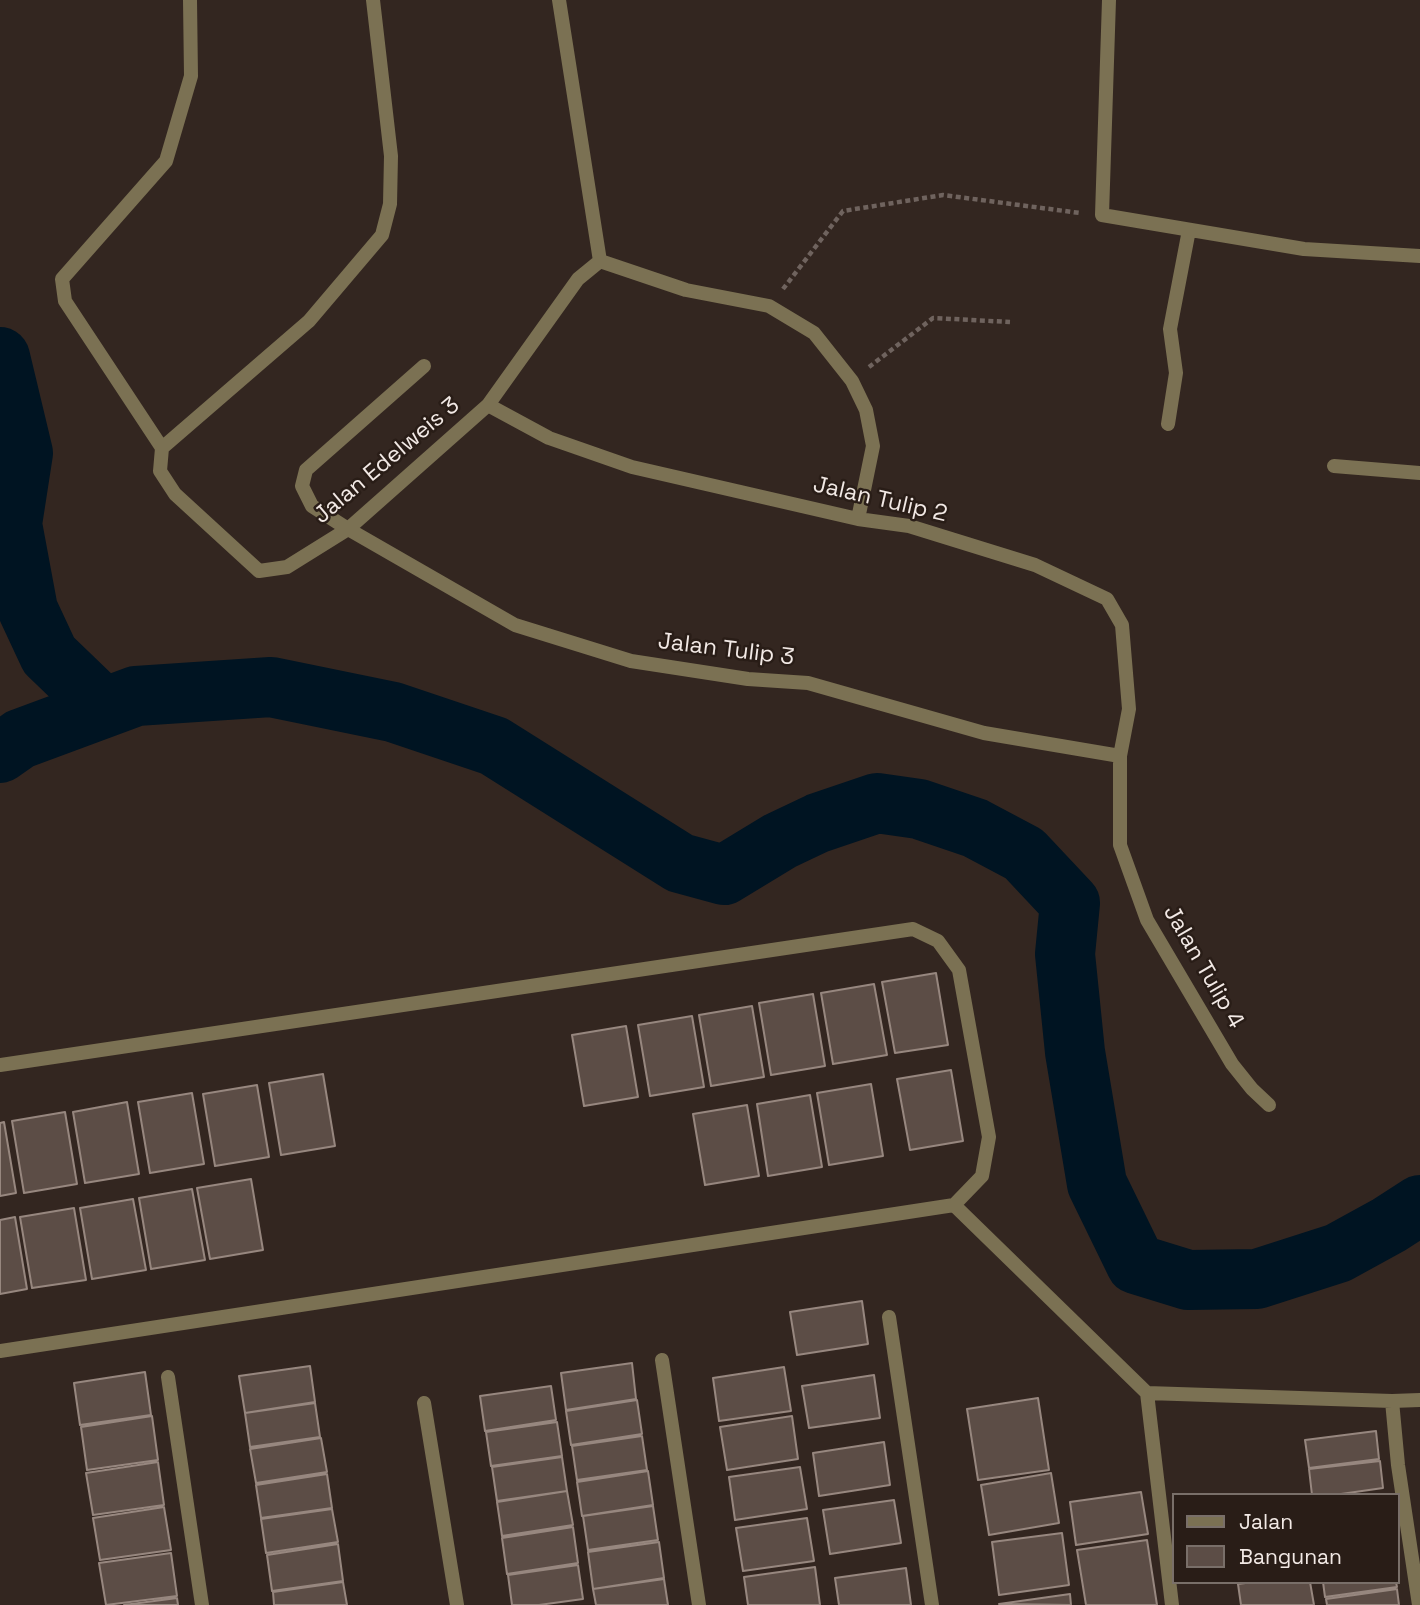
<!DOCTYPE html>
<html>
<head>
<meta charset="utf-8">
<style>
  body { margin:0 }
  #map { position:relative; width:1420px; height:1605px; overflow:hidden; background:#332620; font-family:"Space Grotesk",sans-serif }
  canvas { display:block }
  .legend { position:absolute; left:1172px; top:1493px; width:228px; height:91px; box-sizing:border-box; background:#291d17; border:2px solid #796f69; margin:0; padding:9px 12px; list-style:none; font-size:21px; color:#f2e9e5 }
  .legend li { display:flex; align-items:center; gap:14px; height:35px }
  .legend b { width:35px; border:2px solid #796f69 }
</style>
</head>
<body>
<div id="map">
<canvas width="1420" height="1605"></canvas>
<ul class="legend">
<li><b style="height:9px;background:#7b7153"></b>Jalan</li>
<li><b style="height:19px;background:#5c4d46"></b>Bangunan</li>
</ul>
</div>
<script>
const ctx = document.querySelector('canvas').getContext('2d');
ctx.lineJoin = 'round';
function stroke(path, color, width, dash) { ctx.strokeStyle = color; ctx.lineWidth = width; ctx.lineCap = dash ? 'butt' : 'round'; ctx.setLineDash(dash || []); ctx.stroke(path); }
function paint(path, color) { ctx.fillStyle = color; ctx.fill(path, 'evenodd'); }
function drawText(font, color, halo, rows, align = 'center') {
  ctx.font = font + ' "Space Grotesk",sans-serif'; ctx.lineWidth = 5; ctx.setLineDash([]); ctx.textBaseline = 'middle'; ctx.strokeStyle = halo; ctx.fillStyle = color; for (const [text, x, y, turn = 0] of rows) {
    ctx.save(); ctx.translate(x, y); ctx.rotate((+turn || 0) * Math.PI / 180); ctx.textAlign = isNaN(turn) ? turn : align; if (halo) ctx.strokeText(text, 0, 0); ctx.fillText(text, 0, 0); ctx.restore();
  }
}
const river = new Path2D(`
  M0,357L23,453L12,524L28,610L49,655L104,708
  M0,753L20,739L136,696L271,687L393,712L494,746L680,863L724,875L780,841L818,823L877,803L919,809L975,828L1024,854L1070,903L1065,954L1075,1052L1097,1184L1136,1264L1188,1280L1257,1279L1338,1253L1389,1225L1420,1205`);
const building = new Path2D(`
  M936,973L948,1045L895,1053L882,982Z
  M874,984L887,1055L833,1064L821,993Z
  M813,994L825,1066L771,1075L759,1003Z
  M752,1006L764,1077L711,1086L699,1015Z
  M692,1016L704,1087L650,1096L638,1025Z
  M626,1026L638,1097L584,1106L572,1035Z
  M951,1070L963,1141L910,1150L897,1079Z
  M323,1074L335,1146L281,1155L269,1083Z
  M871,1084L883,1156L829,1165L817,1093Z
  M257,1085L269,1157L215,1166L203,1094Z
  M192,1093L204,1164L150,1173L138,1102Z
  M810,1095L822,1167L768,1176L757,1104Z
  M127,1102L139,1174L85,1183L73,1112Z
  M747,1105L759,1176L705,1185L693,1114Z
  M65,1112L77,1184L24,1193L12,1121Z
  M4,1122L16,1193L0,1196V1123Z
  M251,1179L263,1250L210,1259L197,1188Z
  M192,1189L205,1260L151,1269L139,1198Z
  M133,1199L146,1270L92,1279L80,1208Z
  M74,1208L86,1280L32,1288L20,1217Z
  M15,1217L27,1289L0,1294V1220Z
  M862,1301L868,1344L797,1355L790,1312Z
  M632,1363L636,1399L566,1410L561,1373Z
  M310,1366L315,1402L245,1413L239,1376Z
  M784,1367L791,1411L719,1421L713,1378Z
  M145,1372L151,1415L80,1425L74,1383Z
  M874,1375L880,1418L809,1428L802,1386Z
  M551,1386L556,1420L485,1431L480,1396Z
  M1038,1398L1049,1470L978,1480L967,1409Z
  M637,1400L642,1434L571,1445L566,1411Z
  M315,1403L320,1437L250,1447L245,1413Z
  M152,1416L158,1460L87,1470L81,1427Z
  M792,1416L798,1459L727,1470L720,1427Z
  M557,1422L562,1456L491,1466L486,1432Z
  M1376,1431L1379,1459L1309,1468L1305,1440Z
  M642,1436L647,1470L577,1480L572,1446Z
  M321,1438L327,1472L256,1483L250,1449Z
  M884,1442L890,1485L819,1496L813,1453Z
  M562,1457L567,1491L497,1501L492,1467Z
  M1380,1461L1383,1488L1334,1495H1312L1309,1469Z
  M158,1462L164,1505L93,1515L86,1473Z
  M800,1467L807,1509L735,1520L729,1477Z
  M648,1471L653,1505L582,1516L577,1482Z
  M1051,1473L1059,1523L989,1535L981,1485Z
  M327,1474L332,1508L261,1518L256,1485Z
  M567,1491L573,1525L502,1536L497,1502Z
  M1141,1492L1148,1534L1076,1545L1070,1502Z
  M894,1500L901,1543L830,1554L823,1510Z
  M653,1506L658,1540L588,1550L583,1516Z
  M164,1507L171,1550L100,1560L93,1518Z
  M332,1509L338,1542L266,1553L261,1519Z
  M807,1518L814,1561L743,1571L736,1528Z
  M573,1527L578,1563L507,1574L502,1538Z
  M1062,1533L1069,1585L999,1595L992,1542Z
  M1147,1540L1157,1605H1086L1077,1550Z
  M659,1542L664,1578L593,1589L588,1552Z
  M338,1544L343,1581L272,1591L267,1555Z
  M171,1553L177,1596L106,1605L99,1563Z
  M578,1565L583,1599L539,1605H512L508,1575Z
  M815,1567L820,1605H748L744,1577Z
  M906,1568L911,1605H839L835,1578Z
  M664,1579L668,1605H596L593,1589Z
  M343,1582L347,1605H274L273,1592Z
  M1253,1582H1310L1314,1605H1241L1238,1584Z
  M1323,1582H1396L1397,1587L1325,1597Z
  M1397,1589L1399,1605H1327L1326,1599Z
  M1070,1594L1071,1605L999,1604Z
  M177,1598L178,1605H124Z`);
const path = new Path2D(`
  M783,289L843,211L943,195L1080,213
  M869,367L933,318L1010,322`);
const minor = new Path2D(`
  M559,0L600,261
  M1109,0L1102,215L1304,249L1420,256
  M600,261L686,290L769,306L814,333L852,381L866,410L873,446L858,519
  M424,366L306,470L302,486L312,506L348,529L515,625L631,661L748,679L808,683L984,733L1120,756
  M488,405L549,438L632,467L858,519L909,526L1035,565L1107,599L1122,625L1129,709L1120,756V845L1147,920L1232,1064L1252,1089L1269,1105
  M1168,424L1176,373L1170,329L1189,230
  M162,448L160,471L175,494L259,571L287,567L348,529L488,405L578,279L600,261
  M162,448L309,321L382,235L390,204L391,156L373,0
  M162,448L65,301L62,279L166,161L191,76L190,0
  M1334,466L1420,473
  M0,1065L913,929L938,941L959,970L989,1137L982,1176L954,1205L0,1351
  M954,1205L1147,1393L1172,1605
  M889,1317L932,1605
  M662,1360L699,1605
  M168,1377L202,1605
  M1147,1393L1392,1401
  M424,1403L457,1605
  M1419,1605L1398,1465L1392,1401L1420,1400`);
const streetNames = [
  ["Jalan Edelweis 3",387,461,-40],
  ["Jalan Tulip 2",880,500,13],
  ["Jalan Tulip 3",726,650,7],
  ["Jalan Tulip 4",1203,967,60]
];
stroke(river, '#001422', 60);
paint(building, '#5c4d46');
stroke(building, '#97877f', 2);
stroke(path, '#6f635e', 4.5, [5, 3.5]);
stroke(minor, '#7b7153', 14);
drawText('23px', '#f2e9e5', '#291d17', streetNames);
</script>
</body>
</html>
